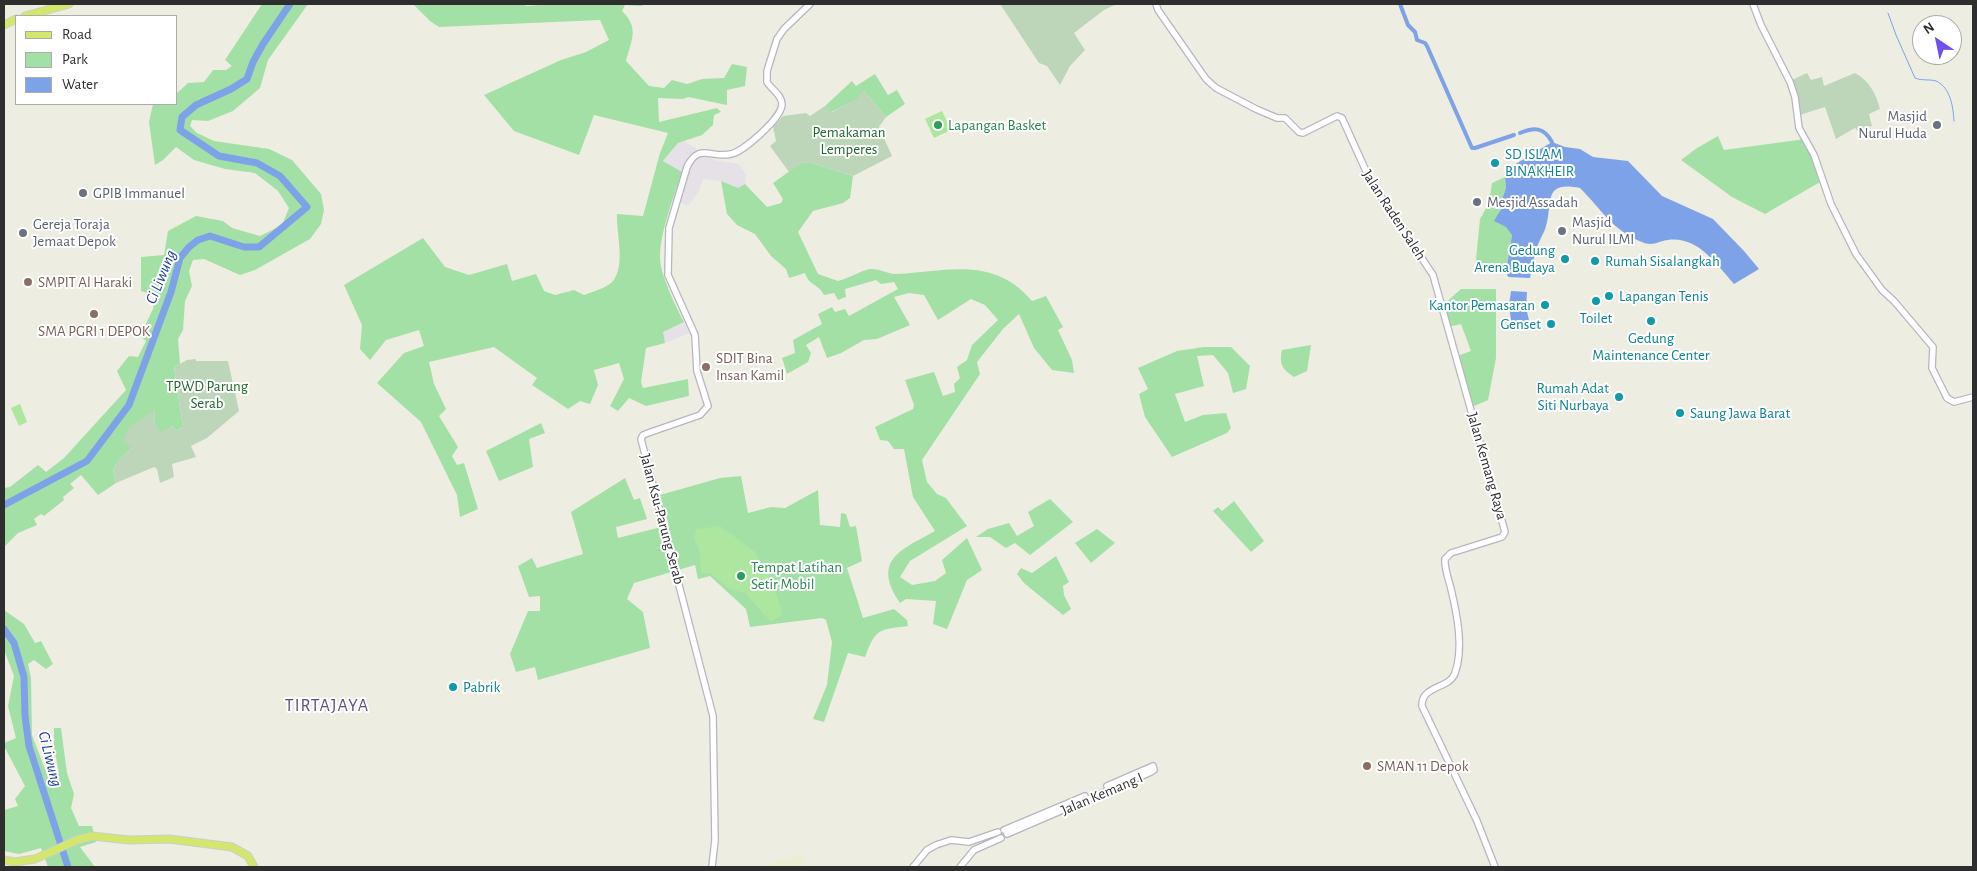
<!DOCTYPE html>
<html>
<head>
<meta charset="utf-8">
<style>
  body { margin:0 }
  #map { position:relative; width:1977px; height:871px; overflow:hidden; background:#eeede1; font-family:"Alegreya Sans",sans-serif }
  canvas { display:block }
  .frame { position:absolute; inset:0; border:5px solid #2e2e2e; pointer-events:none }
  .legend { position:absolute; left:15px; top:15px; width:162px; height:90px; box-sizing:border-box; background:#fff; border:1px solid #ababab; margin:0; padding:6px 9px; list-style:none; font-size:15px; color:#2e2e2e }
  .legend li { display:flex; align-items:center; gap:10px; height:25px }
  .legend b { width:25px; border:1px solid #ababab }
  .north { position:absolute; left:1912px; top:15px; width:50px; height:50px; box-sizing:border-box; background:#fff; border:1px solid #ababab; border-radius:50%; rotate:326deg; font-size:14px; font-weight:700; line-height:20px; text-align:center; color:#2e2e2e }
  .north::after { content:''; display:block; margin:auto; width:18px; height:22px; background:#6f4fed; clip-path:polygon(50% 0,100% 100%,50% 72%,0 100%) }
</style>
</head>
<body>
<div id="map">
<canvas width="1977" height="871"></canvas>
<div class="frame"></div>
<ul class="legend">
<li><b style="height:6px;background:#d4e76d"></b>Road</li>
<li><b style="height:14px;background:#a3e0a6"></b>Park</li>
<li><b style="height:14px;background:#7da2e7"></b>Water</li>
</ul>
<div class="north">N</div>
</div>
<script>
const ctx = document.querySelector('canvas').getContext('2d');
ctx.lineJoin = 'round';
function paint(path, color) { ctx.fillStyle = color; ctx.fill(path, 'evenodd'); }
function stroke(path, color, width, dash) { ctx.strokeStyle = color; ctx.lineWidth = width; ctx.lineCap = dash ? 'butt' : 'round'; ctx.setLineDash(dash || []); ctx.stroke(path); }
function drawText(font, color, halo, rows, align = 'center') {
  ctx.font = font + ' "Alegreya Sans",sans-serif'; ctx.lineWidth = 4; ctx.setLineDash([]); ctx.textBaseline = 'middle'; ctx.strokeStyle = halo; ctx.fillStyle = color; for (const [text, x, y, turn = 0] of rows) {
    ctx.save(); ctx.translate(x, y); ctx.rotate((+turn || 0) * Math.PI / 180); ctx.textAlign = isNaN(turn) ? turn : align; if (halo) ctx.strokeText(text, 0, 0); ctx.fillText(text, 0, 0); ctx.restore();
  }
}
const industrial = new Path2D(`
  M684,141L714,160L739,164L746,175L745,184L738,188L721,181L703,179L699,191L688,206L673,199L682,172L663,162L678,143Z
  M684,322L689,333L665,343L662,332Z`);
const education = new Path2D(`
  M803,854L805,867H768L767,865Z`);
const green = new Path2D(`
  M262,4H308L268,60L260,88L233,111L208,121L192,120L190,126L197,133L214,141L269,149L292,160L321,194L324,210L321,224L310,239L255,270L240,275L204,259L193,260L189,271L192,286L185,301L183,330L178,339L180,364L174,367L183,427L176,431L173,426L160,433L154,422L155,410L132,448L123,456L113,469L116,483L98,495L81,475L70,484L74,488L63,497L64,500L44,516L41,514L34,519L37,525L18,533L4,547V488L10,487L38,465L46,472L64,458L126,390L117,371L129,356L138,357L146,341L140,336L153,309L155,295L141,291V257L164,255L168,231L196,216L223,221L232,228L260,236L282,225L289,208L278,191L255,173L225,169L194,160L176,147L163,160L155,165L149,122L153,104H176V94L188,83L204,82L213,70H226L232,66L225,60Z
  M413,4H521L527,6L550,4H643L642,6L625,5L622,11C640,28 631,41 626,61L649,86L664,88L672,80L687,84L702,79L724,78L732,64L747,67L745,86L727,90V105L688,97L683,99L658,98L659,122L717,108L721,112L714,115L713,125L702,135L678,143L663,161L682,172C674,196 660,232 660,258C660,274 676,307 684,322L663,332L665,343L646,348L641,382L643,388L688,379L689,396L646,406L629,398L618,411L610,406L624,379L619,363L594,370L598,385L590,404L580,401L568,409L532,385L537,378L494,347L429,362L434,384L446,409L439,416L458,447L452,456L457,465L464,463L478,509L460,517L457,495L421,422L377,383L404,353L424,346L419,330L386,340L370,360L360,349L362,325L344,285L423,238L445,267L469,275L507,264L512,281L536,274L544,291L555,295L574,290L584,295C592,292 607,288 613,281C626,264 616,235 617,214L643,216L660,153L668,133L594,115L579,155L514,131L484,95L561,60L586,52L609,40L600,20L439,27L430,21Z
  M875,74L888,95L897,90L905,104L886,117L864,91L859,99L831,112L825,106L852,81L856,86Z
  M1718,136L1724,150L1805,139L1820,182L1765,214L1732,197L1681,160L1697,148Z
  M809,162L853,176L850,198L843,203L813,211L798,232L818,274L838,281C849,278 860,271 870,269C879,268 887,274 897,274C948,271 994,256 1032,301L1046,296L1063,327L1058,330L1072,360L1074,373L1052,370L1034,348L1019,314L1003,329L977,362L980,374L922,460L927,482L937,494L946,498L967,526L910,561L900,577L912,585L935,581L946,573L942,560L967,538L982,570L967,580L947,629L933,624L936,601L906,599L900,603C871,560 901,550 935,531L913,497L904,449H894L888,441L880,440L875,427L913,409L914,405L905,380L934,372L943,396L955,392L954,384L960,378L957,367L967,360L972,345L998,320L985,305L971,299L938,320L924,295L909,293L894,297L910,325L877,339L864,340L841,353L827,358L819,337L806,345L811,353L808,362L787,374L782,358L795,353L793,340L822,324L818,314L832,307L835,312L845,309L849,316L898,289L894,282L881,284L876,280L845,289L846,297L838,300L834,293L824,295C818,283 810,287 805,273L789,278L786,269L771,256L755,234L737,225L727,214L721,181L738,188L745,184L767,207L781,203L783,199L773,183L801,163Z
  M1505,177L1506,188L1501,202L1498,223L1506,226L1512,235L1506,271L1475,269L1480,219L1489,203L1492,183Z
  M1461,289H1496V358L1488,400L1472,407L1457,356L1471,351L1461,324L1448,327L1443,305Z
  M1311,345L1307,371L1294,377C1282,369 1279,364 1282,350Z
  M1204,347H1231L1250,366L1246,389L1233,393L1228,373L1213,355L1197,356L1204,386L1175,394L1185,422L1203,415L1226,413L1231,428L1227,433L1172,457L1145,417L1139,394L1148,389L1138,368L1177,351Z
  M541,423L545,433L529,439L533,467L499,481L486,451Z
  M741,476L748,513L771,507L785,508L818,490L820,525L840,527L841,513L846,514L850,527L856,526L862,561L847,568L863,618L894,609L907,620L908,626C878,630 876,628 865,657L848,653L824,722L813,719L827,685L832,642L826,620L822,618L750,627L746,609L710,576L698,579L695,565L634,583L627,599L643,612L650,648L538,680L535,667L516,672L510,654L528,611H540V596L529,597L518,566L532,558L537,568L583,554L571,512L625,478L634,500L640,498L647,519L616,527L618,538L669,525L660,495L720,478Z
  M1050,499L1073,522L1030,555L1015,543L1006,548L990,537H976L988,529L1009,523L1017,536L1034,526L1028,512Z
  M1234,501L1264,541L1251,552L1213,511L1218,507L1222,511Z
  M1097,529L1115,543L1091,563L1075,543Z
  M1056,556L1069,582L1063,586L1064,595L1071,609L1063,615L1024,583L1017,574L1021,568L1032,573Z
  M4,610L24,624L35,643L41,641L53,664L46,669L34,660L28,664L31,678L32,735L48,777L59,773L54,747V728H61L67,773L74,794L71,808L79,826H92L96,842L80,847L95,867H48L41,848L19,854L4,851V810L18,806L15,799L25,786L4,746V743L16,738L8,706L14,676L4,650Z`);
const cemetery = new Path2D(`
  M1000,4H1117L1104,10L1074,33L1085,50L1070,66L1060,85L1047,66L1039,63Z
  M1807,73L1811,80L1822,77L1824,86L1855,73C1869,80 1876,94 1880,109L1869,114L1872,126L1857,131L1856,128L1853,129L1836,139L1825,107L1800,115L1792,80Z
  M864,91L886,117L879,127L892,156L853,176L809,162L801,163L789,172L770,146L776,141L773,127L783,116L806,113L810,116L825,106L832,112L858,99V95Z
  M196,359V361H228L239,411L207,438L191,446L196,457L172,464L174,477L160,483L157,469L154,467L116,483L113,469L123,456L132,448L123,441L129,427L155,410L154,422L160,432L173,426L176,431L183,427L174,367L187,360Z`);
const pitch = new Path2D(`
  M942,111L951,130L934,138L925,119Z
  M20,404L27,422L19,426L11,408Z
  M720,526L754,551L771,578L783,614L771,622L745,593L729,589L710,573H701L700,554L694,538L696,529Z`);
const water = new Path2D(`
  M1552,142L1565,147L1580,149L1593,157L1628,161L1662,196L1713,219L1744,251L1759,269L1734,284C1716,264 1698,236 1668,240C1658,241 1653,247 1642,242C1612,230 1602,210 1580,188C1542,180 1553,204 1546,226C1545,231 1542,235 1540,240C1534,252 1533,266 1530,278L1508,277L1506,271L1512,235L1506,227L1494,221L1501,209V202L1506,188L1505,177L1514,165Z
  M1511,291L1527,292L1526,307L1530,325L1512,328L1509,305Z`);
const stream = new Path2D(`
  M1888,13L1896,35L1915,78C1922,81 1930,79 1936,81C1951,88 1953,107 1954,121`);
const canal = new Path2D(`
  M1400,4L1408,25L1415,32L1417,40L1425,43L1427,46L1472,148H1475L1514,135
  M1520,133C1534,127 1544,127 1552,142`);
const river = new Path2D(`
  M4,505L87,461L129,405L171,292L180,258L189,247L198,240L210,236L244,247H259L307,207L280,176L257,163L219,156L180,130L182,117L196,105L231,89L247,79L253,62L263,44L290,4
  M4,629L14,643L24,677L25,716L29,746L68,867`);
const minor = new Path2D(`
  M1156,4L1158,10L1206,79L1216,88L1256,109L1277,118H1285L1299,132L1303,133L1337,116L1342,118L1371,182L1433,275L1505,532L1502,537L1451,553L1445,559C1444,568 1449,580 1451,589C1457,614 1464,648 1455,673C1450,689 1421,685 1422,706L1477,821L1495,867
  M1753,4L1761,25L1790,82L1795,97L1799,128L1814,155L1831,204L1856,254L1882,290L1894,301L1933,347L1932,368L1947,398L1954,402L1973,397
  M1107,786L1153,766
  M1004,830L1085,796
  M1007,834L1151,772L1154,770L1153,766
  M712,867L715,840L713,716L641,439L643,435L651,432L700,415L708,406L697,371L695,335L668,275L669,228L687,167C699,142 711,159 731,154C743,152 782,118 782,104C782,95 771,89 767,82V71L777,39L784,29L810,4
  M913,867L927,850L936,845L951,840L969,842L998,832
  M960,867L974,850L1001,838`);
const major = new Path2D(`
  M25,16L69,4
  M4,25L16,19
  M4,860L15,862L35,859L77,840L92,836L129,840L169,839L232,847L248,856L254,867`);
const markers = [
  [938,125,5,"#2e9e5b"],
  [1937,125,5,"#6b7280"],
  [1495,163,5,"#0f9aa8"],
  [83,193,5,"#6b7280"],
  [1477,202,5,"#6b7280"],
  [1562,231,5,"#6b7280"],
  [23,233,5,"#6b7280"],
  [1565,259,5,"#0f9aa8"],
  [1595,261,5,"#0f9aa8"],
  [28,282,5,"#8d6e63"],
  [1609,296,5,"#0f9aa8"],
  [1596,301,5,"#0f9aa8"],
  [1545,305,5,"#0f9aa8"],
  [94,314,5,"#8d6e63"],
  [1651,321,5,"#0f9aa8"],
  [1551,324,5,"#0f9aa8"],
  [706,367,5,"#8d6e63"],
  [1619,397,5,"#0f9aa8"],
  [1680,413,5,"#0f9aa8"],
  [741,576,5,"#2e9e5b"],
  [453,687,5,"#0f9aa8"],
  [1367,766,5,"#8d6e63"]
];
const worshipNames = [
  ["Masjid",1927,116,"right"],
  ["Nurul Huda",1927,133,"right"],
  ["GPIB Immanuel",93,193],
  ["Mesjid Assadah",1487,202],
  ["Masjid",1572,222],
  ["Nurul ILMI",1572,239],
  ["Gereja Toraja",33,224],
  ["Jemaat Depok",33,241]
];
const leisureNames = [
  ["Lapangan Basket",948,125],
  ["Tempat Latihan",751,567],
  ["Setir Mobil",751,584]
];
const parkNames = [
  ["Pemakaman",849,132],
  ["Lemperes",849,149],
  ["TPWD Parung",207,386],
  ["Serab",207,403]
];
const cultureNames = [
  ["SD ISLAM",1505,154],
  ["BINAKHEIR",1505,171],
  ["Gedung",1555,250,"right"],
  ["Arena Budaya",1555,267,"right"],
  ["Rumah Sisalangkah",1605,261],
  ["Lapangan Tenis",1619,296],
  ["Kantor Pemasaran",1535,305,"right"],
  ["Toilet",1596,318,"center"],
  ["Genset",1541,324,"right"],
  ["Gedung",1651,338,"center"],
  ["Maintenance Center",1651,355,"center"],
  ["Rumah Adat",1609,388,"right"],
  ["Siti Nurbaya",1609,405,"right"],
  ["Saung Jawa Barat",1690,413],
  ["Pabrik",463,687]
];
const streetNames = [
  ["Jalan Raden Saleh",1394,215,57],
  ["Jalan Kemang Raya",1487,466,74],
  ["Jalan Ksu-Parung Serab",662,519,75],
  ["Jalan Kemang I",1102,794,-23]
];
const educationNames = [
  ["SMPIT Al Haraki",38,282],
  ["SMA PGRI 1 DEPOK",94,331,"center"],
  ["SDIT Bina",716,358],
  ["Insan Kamil",716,375],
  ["SMAN 11 Depok",1377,766]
];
const waterNames = [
  ["Ci Liwung",161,277,-68],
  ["Ci Liwung",50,759,76]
];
const quarterNames = [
  ["TIRTAJAYA",327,706]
];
paint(industrial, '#e5e1e7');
paint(education, '#ecedd3');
paint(green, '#a3e0a6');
paint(cemetery, '#bdd6ba');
paint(pitch, '#ace69f');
paint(water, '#7da2e7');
stroke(stream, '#7da2e7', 1);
stroke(canal, '#7da2e7', 4);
stroke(river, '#7da2e7', 7);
stroke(minor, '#b7b5c0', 8);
stroke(major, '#cdcdcd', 9);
stroke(minor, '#fff', 5.5);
stroke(major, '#d4e76d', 7);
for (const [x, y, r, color] of markers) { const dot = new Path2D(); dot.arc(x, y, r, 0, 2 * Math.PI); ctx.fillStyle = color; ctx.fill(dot); stroke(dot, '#fff', 2); }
drawText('15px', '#5b616d', '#fff', worshipNames, 'left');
drawText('15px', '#27864d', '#fff', leisureNames, 'left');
drawText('15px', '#21672e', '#fff', parkNames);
drawText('15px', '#0d838f', '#fff', cultureNames, 'left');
drawText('15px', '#2e2e2e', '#fff', streetNames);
drawText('15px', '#785e54', '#fff', educationNames, 'left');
drawText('italic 16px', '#183a97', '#fff', waterNames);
ctx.letterSpacing = '1px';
drawText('18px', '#5a507c', '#fff', quarterNames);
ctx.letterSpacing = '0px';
</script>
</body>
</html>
